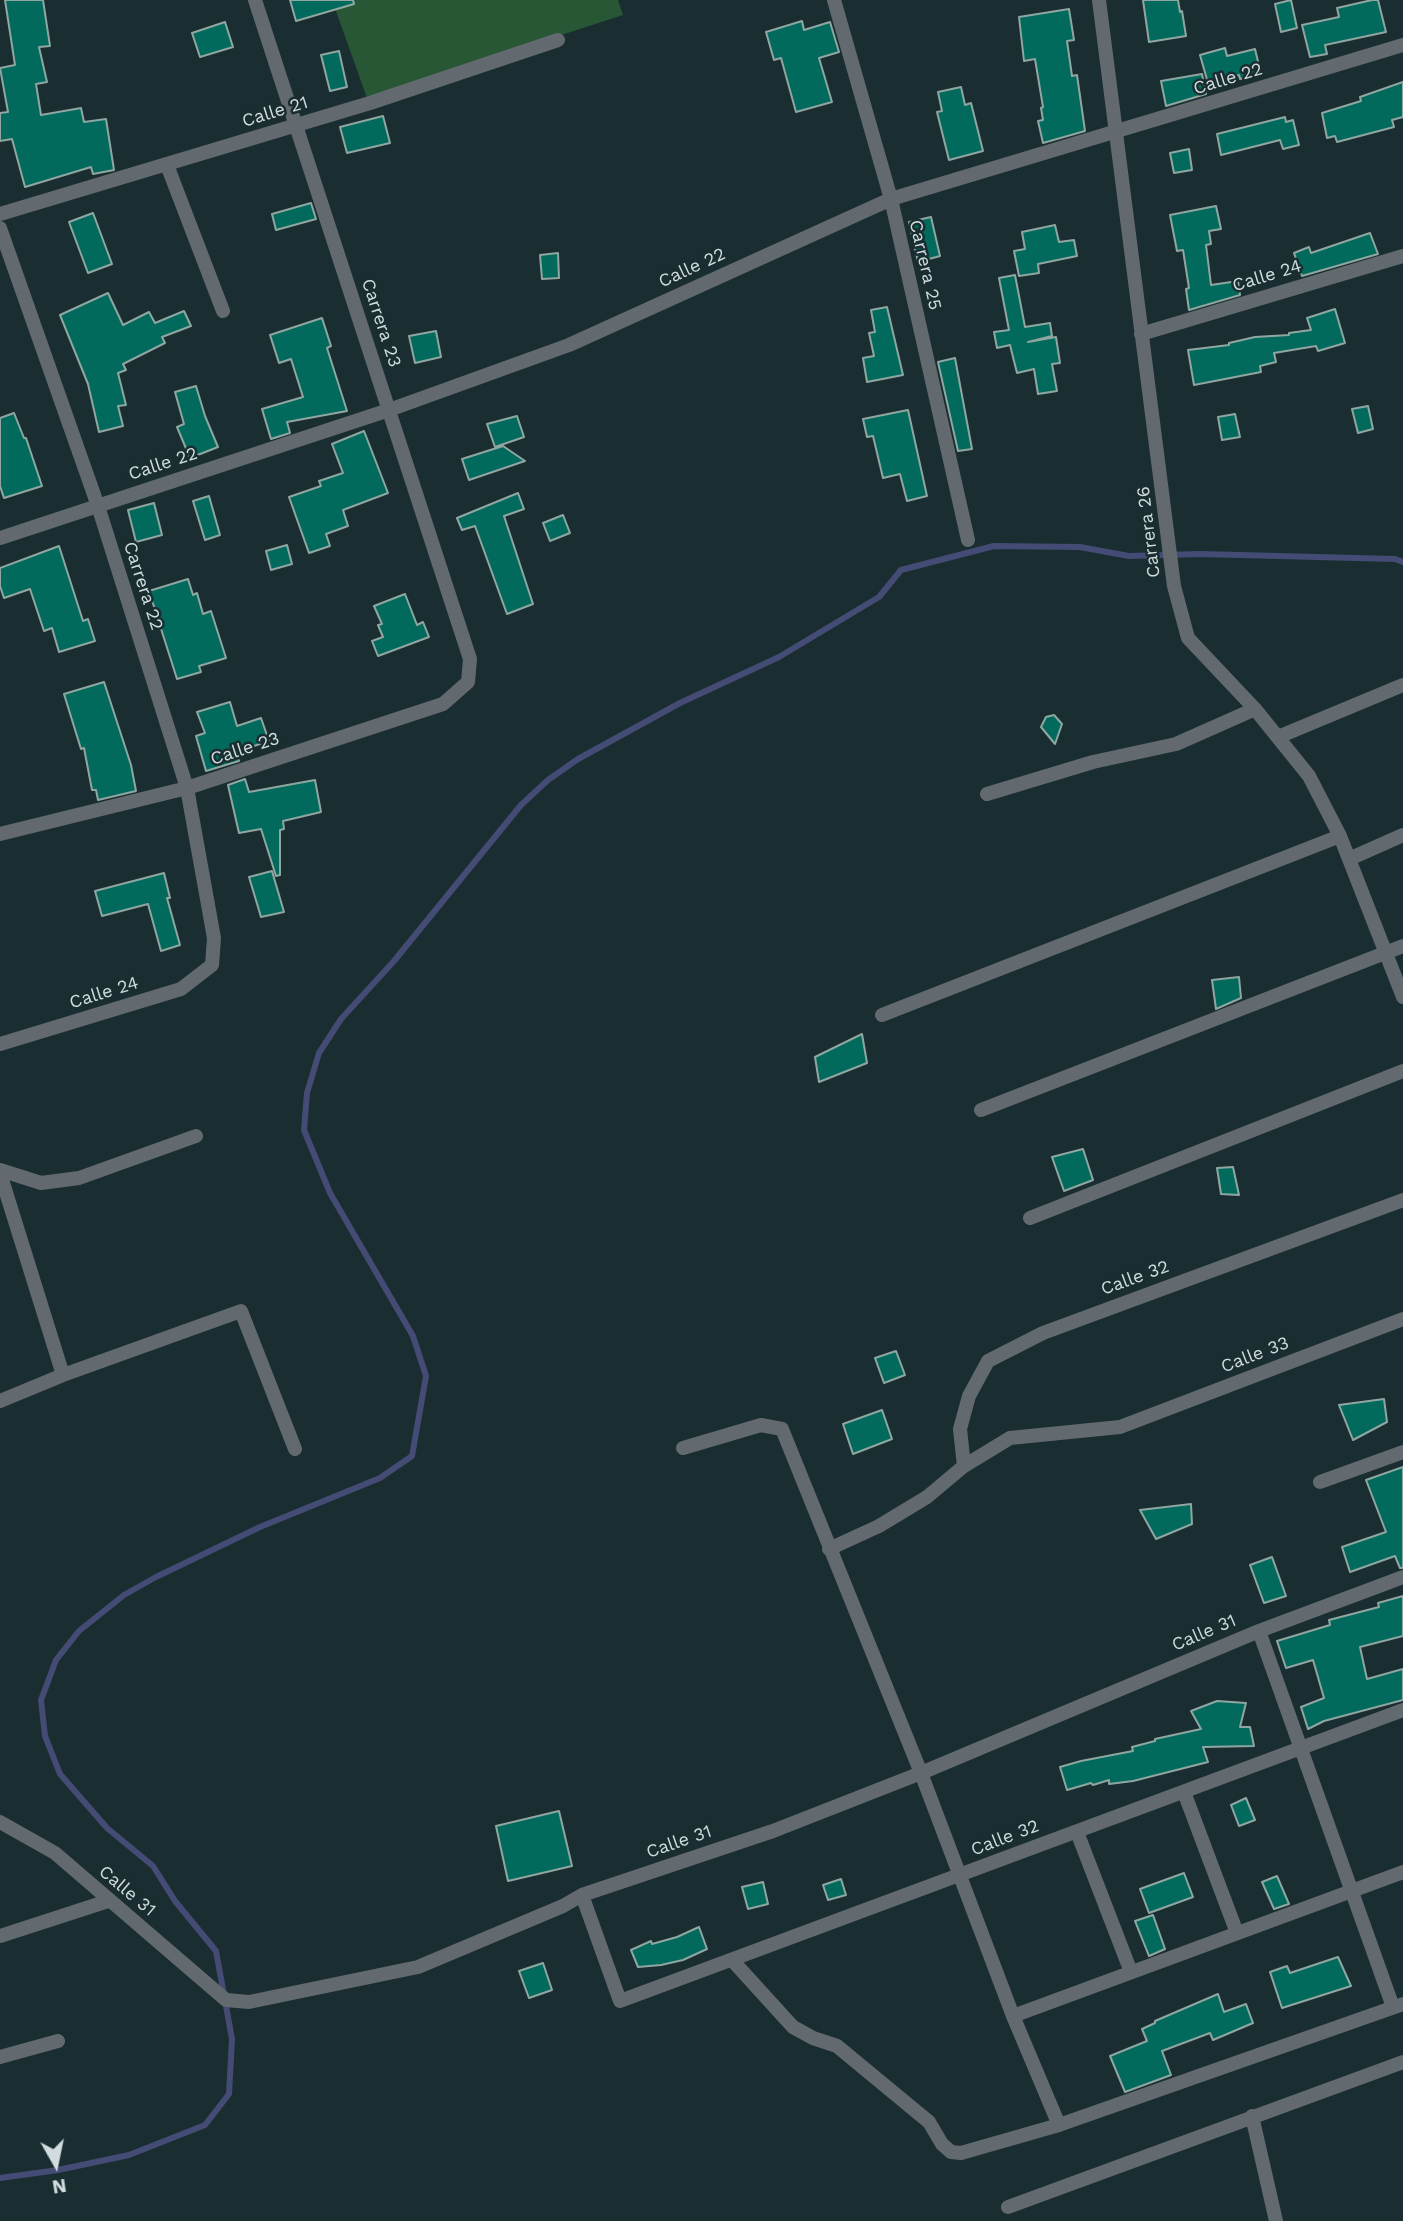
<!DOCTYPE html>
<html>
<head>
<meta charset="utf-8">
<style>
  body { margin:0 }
  #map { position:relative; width:1403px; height:2221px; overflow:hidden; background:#1a2e31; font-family:"Work Sans",sans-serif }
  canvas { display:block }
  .north { position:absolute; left:21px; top:2130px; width:70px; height:70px; -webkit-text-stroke:5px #1a2e31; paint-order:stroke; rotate:171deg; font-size:19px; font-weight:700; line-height:28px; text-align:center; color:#d0dcde }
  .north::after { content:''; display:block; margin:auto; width:24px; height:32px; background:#d0dcde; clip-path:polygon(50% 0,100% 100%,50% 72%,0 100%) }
</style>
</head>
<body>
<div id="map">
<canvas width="1403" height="2221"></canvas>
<div class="north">N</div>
</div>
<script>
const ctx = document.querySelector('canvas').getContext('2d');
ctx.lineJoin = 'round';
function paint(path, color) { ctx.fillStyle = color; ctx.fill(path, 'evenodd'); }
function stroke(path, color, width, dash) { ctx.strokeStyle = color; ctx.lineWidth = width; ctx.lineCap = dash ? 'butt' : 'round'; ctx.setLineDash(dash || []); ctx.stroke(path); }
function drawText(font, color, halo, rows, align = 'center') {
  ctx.font = font + ' "Work Sans",sans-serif'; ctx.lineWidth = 5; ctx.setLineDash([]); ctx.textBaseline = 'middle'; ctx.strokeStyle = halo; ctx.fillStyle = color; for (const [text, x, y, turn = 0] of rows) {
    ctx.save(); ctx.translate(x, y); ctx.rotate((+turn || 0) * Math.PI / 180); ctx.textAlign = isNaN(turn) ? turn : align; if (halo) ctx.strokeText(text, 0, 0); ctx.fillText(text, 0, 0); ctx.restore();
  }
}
const green = new Path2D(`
  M332,0H618L623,15L367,98Z`);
const stream = new Path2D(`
  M0,2178L58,2170L129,2155L205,2125L229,2094L232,2039L216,1951L175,1901L153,1866L107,1828L60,1774L45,1736L41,1700L56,1660L79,1631L124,1595L156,1577L260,1527L380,1478L412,1456L426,1376L413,1336L330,1193L304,1130L307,1093L319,1053L341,1019L394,961L521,805L548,780L578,759L680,703L779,657L879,597L901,570L994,546L1080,547L1129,556L1200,554L1395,559L1403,562`);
const building = new Path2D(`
  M5,0H43L50,46L39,47L47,82L36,84L41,115L81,108L84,122L106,119L114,170L93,174L91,167L25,187L12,139L0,141V113L8,112L0,68L15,65Z
  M290,0H353L354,4L296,21Z
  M1143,0H1178L1180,12L1182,11L1186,36L1149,42Z
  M1291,0L1297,28L1281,32L1275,4Z
  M1372,0H1378L1386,32L1325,45L1327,54L1310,57L1302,25L1339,17L1337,8Z
  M1069,9L1074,40L1067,41L1072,76L1077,75L1085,131L1043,143L1038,121L1043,120L1041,108L1043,107L1035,59L1024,61L1019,17Z
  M802,21L804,30L830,22L839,52L819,58L832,102L796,112L781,58L774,60L766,32Z
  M225,22L233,47L200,57L192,33Z
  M1225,48L1227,56L1255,49L1261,74L1240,79L1239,75L1208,83L1200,55Z
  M339,51L347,87L330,91L321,55Z
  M1202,74L1206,94L1166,106L1161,81Z
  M1403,82V117L1392,120L1394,127L1337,142L1335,136L1327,138L1322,113L1361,101L1360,97Z
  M961,87L965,105L971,103L983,151L949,160L937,112L942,111L938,92Z
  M383,116L390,143L347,153L340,127Z
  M1285,117L1286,122L1293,120L1299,145L1283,149L1280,140L1221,155L1217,134Z
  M1189,149L1192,170L1174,173L1170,153Z
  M311,203L316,219L276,230L272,214Z
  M1216,206L1221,229L1209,231L1211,244L1206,245L1211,285L1238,281L1240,295L1189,310L1186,289L1189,288L1183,250L1177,251L1170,215Z
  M93,213L112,264L88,273L69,222Z
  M931,217L940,256L918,262L909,222Z
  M1055,225L1059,242L1074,240L1077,256L1038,264L1039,273L1019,276L1014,251L1025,249L1022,232Z
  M1370,233L1378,254L1302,276L1294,253L1309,247L1311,253Z
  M558,253L559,278L542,279L540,255Z
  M1015,275L1025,327L1050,323L1052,336L1028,342L1056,337L1060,363L1052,364L1057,391L1038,394L1034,369L1017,373L1010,345L997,348L994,332L1009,330L999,278Z
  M108,293L123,325L149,312L155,323L184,311L191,326L162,337L165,343L123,364L126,370L118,373L126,405L118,406L123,426L99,432L88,384L60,315Z
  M887,307L903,375L867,382L863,358L874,356L869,333L875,332L871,310Z
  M1335,309L1345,343L1318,351L1316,346L1274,353L1276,362L1260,366L1261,372L1194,385L1188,350L1229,345V343L1255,337L1289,335V333L1311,330L1307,318Z
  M322,318L331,346L327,348L347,411L287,422L290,433L271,439L262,409L303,397L291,359L279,363L270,335Z
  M436,331L441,357L415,363L409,336Z
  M955,358L972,449L958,451L938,362Z
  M196,386L205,416L218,447L190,458L177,427L184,424L175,392Z
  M1368,406L1373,429L1358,433L1352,409Z
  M908,410L927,496L907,501L900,474L883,478L873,436L867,437L863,419Z
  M14,413L24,438H26L42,486L4,498L0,486V418Z
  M1235,414L1240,437L1222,440L1218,417Z
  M517,416L524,437L495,447L487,424Z
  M364,431L388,493L343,510L348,526L326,534L330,546L309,553L289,497L321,486L319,481L343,473L332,444Z
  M503,446L525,461L469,480L462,459Z
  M518,493L524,509L504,516L533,604L507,614L475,526L462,530L457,518Z
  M209,496L220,535L205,540L193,501Z
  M154,503L162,535L136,542L128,510Z
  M563,515L570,533L550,541L543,523Z
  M287,545L292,564L271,570L266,551Z
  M59,546L83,621L88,619L95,641L59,652L52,628L44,631L30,589L4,598L0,586V568Z
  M188,579L193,595L197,593L203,614L211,611L226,658L199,666L201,672L177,679L149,591Z
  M405,594L417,625L423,622L429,637L378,656L372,641L383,637L378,625L382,624L374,606Z
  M104,682L131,765L136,791L98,800L96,790H92L84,748L81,749L64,694Z
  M230,702L237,726L261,718L269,741L236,752L239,761L206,771L196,736L205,733L197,712Z
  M1054,715L1062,724L1055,744L1041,727L1046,717Z
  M245,779L249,792L315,780L321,812L283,821L284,829L280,830V875L276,876L261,829L239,833L228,785Z
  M272,871L284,912L261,917L249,877Z
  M164,873L170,898H167L180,945L161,951L148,904L102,916L95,891Z
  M1239,977L1241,998L1216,1009L1212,980Z
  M862,1034L867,1063L819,1082L815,1057Z
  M1083,1149L1093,1180L1064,1191L1052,1157Z
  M1233,1167L1239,1195L1221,1194L1217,1168Z
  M896,1351L905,1375L884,1383L875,1358Z
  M1384,1399L1387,1422L1353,1440L1339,1405Z
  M882,1410L892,1439L853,1454L843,1424Z
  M1403,1467V1568H1400L1395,1556L1350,1572L1342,1547L1386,1532L1366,1480Z
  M1191,1504L1192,1524L1156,1539L1140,1510Z
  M1272,1557L1286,1596L1264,1603L1250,1565Z
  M1403,1596V1636L1360,1647L1367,1679L1403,1669V1700L1324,1721L1308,1729L1301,1707L1324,1698L1313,1660L1286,1668L1277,1641L1330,1625L1329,1620L1379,1607L1378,1603Z
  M1217,1701L1246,1703L1240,1727H1250L1254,1746L1203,1747L1208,1762L1133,1781L1109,1784V1780L1093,1785L1091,1783L1067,1790L1060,1767L1081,1761L1133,1751L1132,1747L1155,1741V1739L1201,1729L1191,1711Z
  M1246,1798L1255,1820L1239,1826L1231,1805Z
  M559,1811L572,1866L508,1881L496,1826Z
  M1184,1873L1193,1897L1149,1913L1140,1889Z
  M1277,1876L1289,1904L1274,1909L1262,1882Z
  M841,1879L846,1895L828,1900L823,1885Z
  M763,1882L768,1904L748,1909L742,1887Z
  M1153,1915L1165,1949L1149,1956L1135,1921Z
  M699,1927L707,1949L683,1960L661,1965L638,1967L631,1950L651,1941L652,1944L677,1937Z
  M1338,1957L1351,1986L1282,2008L1270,1972L1287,1966L1290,1973Z
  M543,1963L552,1990L529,1998L519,1971Z
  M1218,1994L1224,2012L1246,2004L1253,2023L1213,2040L1210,2033L1162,2051L1171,2075L1125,2092L1110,2056L1147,2041L1142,2029L1155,2023V2021Z`);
const minor = new Path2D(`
  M834,0L891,199L968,540
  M1099,0L1174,586L1188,638L1255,709L1309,776L1340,836L1403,997
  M167,165L223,311
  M0,214L370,103L558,40
  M0,228L98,506L187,788L214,938L212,965L181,989L0,1044
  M1141,334L1403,256
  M0,538L389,410L569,345L891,199L1403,45
  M1278,737L1403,685
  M987,794L1093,762L1176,744L1255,709
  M0,834L187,788L443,704L468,682L470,659L255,0
  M1349,859L1403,835
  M882,1015L1340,836
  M981,1110L1403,946
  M0,1170L41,1183L79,1178L196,1136
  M0,1173L63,1375
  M1030,1218L1403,1071
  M0,1401L63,1375L241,1311L295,1449
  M683,1448L761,1425L782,1429L921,1773L1013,2016L1059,2125
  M964,1466L960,1429L969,1396L988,1361L1043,1333L1403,1200
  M1320,1482L1403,1452
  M829,1549L879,1526L927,1497L964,1466L1010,1438L1120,1427L1403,1319
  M1259,1631L1393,2007
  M1184,1792L1237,1933
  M0,1822L55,1853L226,2000L249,2002L418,1967L563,1906L582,1895L773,1831L921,1773L1259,1631L1403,1577
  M1077,1832L1131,1972
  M582,1895L620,2001L1403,1710
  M0,1936L108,1901
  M732,1960L793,2027L813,2038L837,2046L929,2122L942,2144L951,2152L961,2153L1059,2125L1403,2004
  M1013,2016L1403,1872
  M0,2057L58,2041
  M1252,2116L1276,2221
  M1008,2207L1403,2062`);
const streetNames = [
  ["Calle 22",1228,79,-17],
  ["Calle 21",275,112,-17],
  ["Carrera 25",925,265,77],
  ["Calle 22",692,268,-25],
  ["Calle 24",1267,276,-17],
  ["Carrera 23",381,323,72],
  ["Calle 22",163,464,-18],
  ["Carrera 26",1149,532,-97],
  ["Carrera 22",143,586,72],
  ["Calle 23",245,749,-18],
  ["Calle 24",104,993,-17],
  ["Calle 32",1135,1278,-20],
  ["Calle 33",1255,1355,-21],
  ["Calle 31",1204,1633,-23],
  ["Calle 32",1005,1838,-21],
  ["Calle 31",679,1842,-19],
  ["Calle 31",127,1891,40]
];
paint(green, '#285735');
stroke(stream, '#444c76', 6);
paint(building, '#016a5d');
stroke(building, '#8fa6a1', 2);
stroke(minor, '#636a6f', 14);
drawText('18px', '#d0dcde', '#1a2e31', streetNames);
</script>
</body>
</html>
